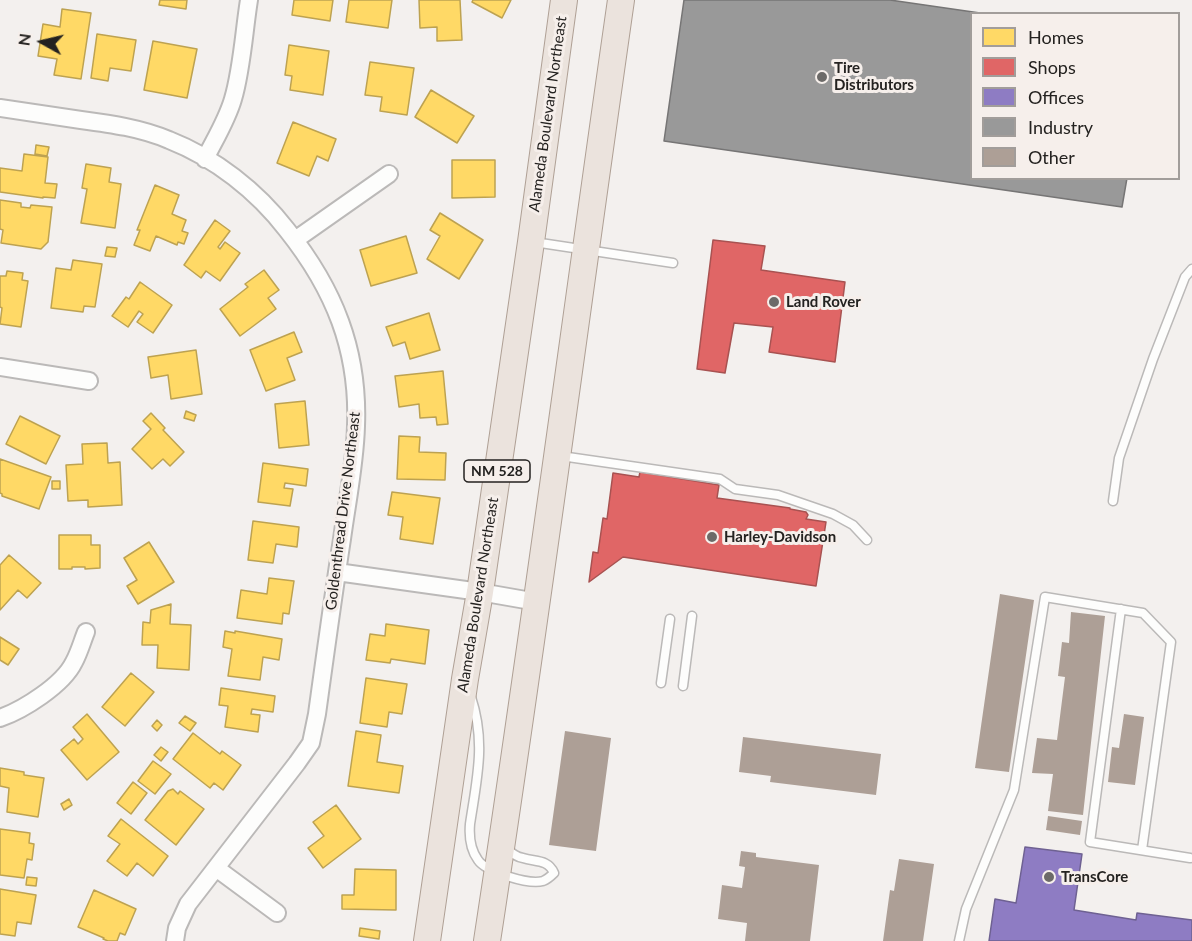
<!DOCTYPE html>
<html>
<head>
<meta charset="utf-8">
<style>
  body { margin:0 }
  #map { position:relative; width:1192px; height:941px; overflow:hidden; background:#f3f0ee; font-family:Lato,sans-serif }
  canvas { display:block }
  .legend { position:absolute; left:970px; top:12px; width:210px; height:168px; box-sizing:border-box; background:#f6efeb; border:2px solid #a29d9a; margin:0; padding:8px 10px; list-style:none; font-size:18px; color:#242220 }
  .legend li { display:flex; align-items:center; gap:12px; height:30px }
  .legend b { width:30px; border:2px solid #a29d9a }
  .north { position:absolute; left:12px; top:12px; width:60px; height:60px; -webkit-text-stroke:4px #f6efeb; paint-order:stroke; rotate:278deg; font-size:16px; font-weight:700; line-height:24px; text-align:center; color:#242220 }
  .north::after { content:''; display:block; margin:auto; width:21px; height:27px; background:#242220; clip-path:polygon(50% 0,100% 100%,50% 72%,0 100%) }
</style>
</head>
<body>
<div id="map">
<canvas width="1192" height="941"></canvas>
<ul class="legend">
<li><b style="height:16px;background:#ffd966"></b>Homes</li>
<li><b style="height:16px;background:#e06666"></b>Shops</li>
<li><b style="height:16px;background:#8e7cc3"></b>Offices</li>
<li><b style="height:16px;background:#999"></b>Industry</li>
<li><b style="height:16px;background:#ad9f96"></b>Other</li>
</ul>
<div class="north">N</div>
</div>
<script>
const ctx = document.querySelector('canvas').getContext('2d');
ctx.lineJoin = 'round';
function paint(path, color) { ctx.fillStyle = color; ctx.fill(path, 'evenodd'); }
function stroke(path, color, width, dash) { ctx.strokeStyle = color; ctx.lineWidth = width; ctx.lineCap = dash ? 'butt' : 'round'; ctx.setLineDash(dash || []); ctx.stroke(path); }
function drawText(font, color, halo, rows, align = 'center') {
  ctx.font = font + ' Lato,sans-serif'; ctx.lineWidth = 6; ctx.setLineDash([]); ctx.textBaseline = 'middle'; ctx.strokeStyle = halo; ctx.fillStyle = color; for (const [text, x, y, turn = 0] of rows) {
    ctx.save(); ctx.translate(x, y); ctx.rotate((+turn || 0) * Math.PI / 180); ctx.textAlign = isNaN(turn) ? turn : align; if (halo) ctx.strokeText(text, 0, 0); ctx.fillText(text, 0, 0); ctx.restore();
  }
}
const homes = new Path2D(`
  M160,0H187L186,9L159,5Z
  M294,0H333L330,21L292,15Z
  M349,0H392L388,28L346,22Z
  M419,0H460L462,40L437,41V27L420,28Z
  M473,0H511L502,18L472,2Z
  M62,9L91,13L81,79L54,75L57,59L38,56L43,24L60,27Z
  M97,34L136,40L131,71L110,68L108,81L91,78Z
  M153,41L197,49L187,98L144,90Z
  M289,45L329,51L323,95L290,90L292,76L285,75Z
  M370,62L414,68L407,115L380,111L382,97L365,95Z
  M431,90L474,116L457,143L415,117Z
  M293,122L336,139L328,161L317,156L309,176L277,163Z
  M36,145L49,147L47,156L35,154Z
  M24,154L48,157L45,183L57,184L55,198L43,197V198L0,192V168L22,171Z
  M452,160H495V197L452,198Z
  M86,164L111,168L109,182L121,184L115,228L81,223L87,189L82,188Z
  M155,185L179,195L172,214L186,220L182,231L188,233L184,244L178,242L177,245L156,236L150,251L134,245L140,230H137Z
  M0,200L21,203V207L30,208L31,205L52,207L48,242L41,249L1,243L3,230L0,229Z
  M440,213L483,240L459,279L427,259L440,236L430,230Z
  M215,220L230,231L218,247L220,249L225,242L240,253L220,281L206,271L201,278L184,265Z
  M406,236L417,273L371,286L360,250Z
  M107,247L117,248L115,257L105,256Z
  M73,260L102,264L95,307L84,306L83,312L51,308L56,268L71,270Z
  M264,270L279,290L268,298L276,309L240,336L220,309L248,287L245,284Z
  M7,271L23,273L22,280L28,281L21,327L0,324L2,308L0,307V276H6Z
  M140,282L172,305L153,333L137,322L143,314L139,311L128,327L112,316L126,297L129,299Z
  M429,313L440,350L410,359L405,342L393,346L386,327Z
  M294,332L302,352L287,358L295,380L266,391L250,350Z
  M196,350L202,394L171,399L168,375L151,378L148,357Z
  M443,371L448,424L437,425L436,417L420,418L419,404L399,407L395,376Z
  M305,401L309,445L279,448L275,404Z
  M186,411L196,415L194,421L184,418Z
  M151,413L165,428L163,430L184,452L170,466L163,459L152,469L132,449L151,429L143,421Z
  M20,416L60,436L46,464L6,444Z
  M399,436L420,437L419,452L446,453L445,480L397,479Z
  M107,443L108,463L120,462L122,505L88,507V500L68,501L66,465L83,464L82,444Z
  M0,459L51,477L39,509L2,496V494L0,493Z
  M263,463L308,469L306,486L285,483L284,488L293,489L290,506L258,502Z
  M52,481H60V489H52Z
  M392,492L440,498L433,544L400,539L403,517L388,515Z
  M253,521L299,527L297,547L276,544L273,563L248,560Z
  M59,535H91V545H100V568L85,569V567H72V569H59Z
  M149,542L174,582L138,604L127,586L137,580L124,558Z
  M9,555L41,583L27,598L18,590L0,610V565Z
  M269,578L294,581L289,614L283,613L282,624L237,618L241,590L267,594Z
  M171,604L170,624L191,625L189,670L157,668L158,645H142L143,622L150,623L151,610Z
  M386,624L429,630L425,664L391,659L390,663L366,660L370,634L385,636Z
  M225,631L235,633V631L282,639L279,660L263,657L260,680L228,676L232,649L223,647Z
  M0,637L19,649L8,665L0,660Z
  M131,673L154,692L125,726L102,707Z
  M366,678L407,684L402,714L389,712L387,727L360,723Z
  M221,688L275,696L273,712L252,709L251,714L260,715L258,732L225,727L228,706L219,705Z
  M87,714L119,752L87,780L61,750L74,739L78,744L83,739L73,727Z
  M185,716L196,723L190,731L179,723Z
  M157,720L162,725L157,731L152,726Z
  M356,731L381,735L377,762L403,766L399,793L348,786Z
  M193,733L220,754L222,751L241,765L223,790L214,783L210,788L173,759Z
  M161,747L168,752L161,761L154,755Z
  M153,761L171,774L155,794L138,781Z
  M0,768L24,772V775L44,778L38,817L7,812L9,788L0,786Z
  M133,782L147,793L131,814L117,803Z
  M173,789L178,794L180,791L204,809L176,845L145,820L168,791Z
  M69,799L72,805L64,810L61,804Z
  M336,805L361,839L323,868L308,848L324,836L313,822Z
  M121,819L168,856L153,876L137,863L127,876L107,861L120,844L108,836Z
  M0,829L30,833L29,843L34,844L32,860L27,859L24,878L0,875Z
  M355,869L396,870V910L342,909V895H354Z
  M27,877L37,878L36,886L26,885Z
  M0,889L36,895L31,924L17,922L15,936L0,934Z
  M94,890L136,909L125,935L120,933L117,941H108L103,939L104,938L78,927Z
  M360,928L380,931L379,939L359,936Z`);
const shops = new Path2D(`
  M713,240L765,246L761,270L845,282L835,362L769,352L773,327L734,323L725,373L697,369Z
  M640,472L719,485L717,498L790,508V509L806,512L808,515L806,519L826,522L816,586L623,557L589,582L593,552L598,553L603,518L607,519L613,473L639,477Z`);
const offices = new Path2D(`
  M1025,847L1082,854L1074,910L1136,920L1137,913L1192,920V941H989L995,899L1016,903Z`);
const industry = new Path2D(`
  M684,0H890L987,14H972V178H1127L1122,207L664,141Z`);
const building = new Path2D(`
  M1000,594L1034,600L1009,772L975,768Z
  M1071,612L1105,616L1083,815L1048,811L1053,774L1032,773L1037,738L1057,740L1065,677L1058,676L1062,642L1069,643Z
  M1124,714L1144,717L1135,785L1108,782L1112,747L1119,748Z
  M565,731L611,738L596,851L549,845Z
  M743,737L881,754L876,795L770,782L771,776L739,772Z
  M1048,816L1082,821L1080,835L1046,830Z
  M741,851L756,853V857L819,865L810,941H745L747,923L718,919L722,885L742,888L745,867L739,866Z
  M899,859L934,864L923,941H883L890,890L894,891Z`);
const service = new Path2D(`
  M534,242L673,263
  M561,456L720,479L735,489L778,495L833,514L853,525L867,540
  M1113,501L1119,458L1153,359L1185,277L1192,269
  M1121,609L1090,842L1190,858
  M661,683L670,619
  M683,686L692,616
  M471,697C486,742 477,778 470,824C469,836 470,849 478,860C486,872 529,885 543,881C548,879 551,876 554,873C548,859 535,862 523,858C516,857 510,852 505,847
  M959,941L966,909L1014,790L1045,597L1143,613L1171,642L1142,850`);
const minor = new Path2D(`
  M0,108C27,112 54,116 81,120C111,124 141,128 169,140C215,158 257,191 287,230C334,289 359,350 356,426C355,464 347,502 342,539C333,597 325,656 317,714L311,743L297,763L188,904L177,928L175,941
  M205,159C215,139 227,120 233,99C242,69 244,31 249,0
  M295,240L389,174
  M0,367L89,381
  M337,572L480,592L537,602
  M0,718C23,710 63,685 74,662C79,653 82,642 86,632
  M216,868L277,913`);
const primary = new Path2D(`
  M427,941L465,679L480,592L531,242L564,0
  M487,941C535,628 576,314 621,0`);
const markers = [
  [822,77,6,"#6c6a68"],
  [774,302,6,"#6c6a68"],
  [712,537,6,"#6c6a68"],
  [1049,877,6,"#6c6a68"]
];
const shields = [
  [497,471,66]
];
const shieldNames = [
  ["NM 528",497,471]
];
const poiNames = [
  ["Tire",834,68],
  ["Distributors",834,85],
  ["Land Rover",786,302],
  ["Harley-Davidson",724,537],
  ["TransCore",1061,877]
];
const streetNames = [
  ["Alameda Boulevard Northeast",548,114,-82],
  ["Goldenthread Drive Northeast",343,511,-83],
  ["Alameda Boulevard Northeast",478,595,-81]
];
paint(homes, '#ffd966');
stroke(homes, '#bda251', 1.5);
paint(shops, '#e06666');
stroke(shops, '#a85251', 1.5);
paint(offices, '#8e7cc3');
stroke(offices, '#6e6192', 1.5);
paint(industry, '#999');
stroke(industry, '#767575', 1.5);
paint(building, '#ad9f96');
stroke(service, '#bbb9b8', 11);
stroke(minor, '#bbb9b8', 20);
stroke(primary, '#afa095', 28);
stroke(service, '#fdfdfc', 8);
stroke(minor, '#fdfdfc', 16);
stroke(primary, '#ebe3dd', 26);
for (const [x, y, r, color] of markers) { const dot = new Path2D(); dot.arc(x, y, r, 0, 2 * Math.PI); ctx.fillStyle = color; ctx.fill(dot); stroke(dot, '#f6efeb', 2); }
for (const [x, y, w] of shields) { const box = new Path2D(); box.roundRect(x - w / 2, y - 11, w, 22, 4.5); ctx.fillStyle = '#f6efeb'; ctx.fill(box); stroke(box, '#242220', 1.5); }
drawText('bold 14px', '#242220', null, shieldNames);
drawText('bold 15px', '#242220', '#f6efeb', poiNames, 'left');
drawText('15px', '#242220', '#f6efeb', streetNames);
</script>
</body>
</html>
